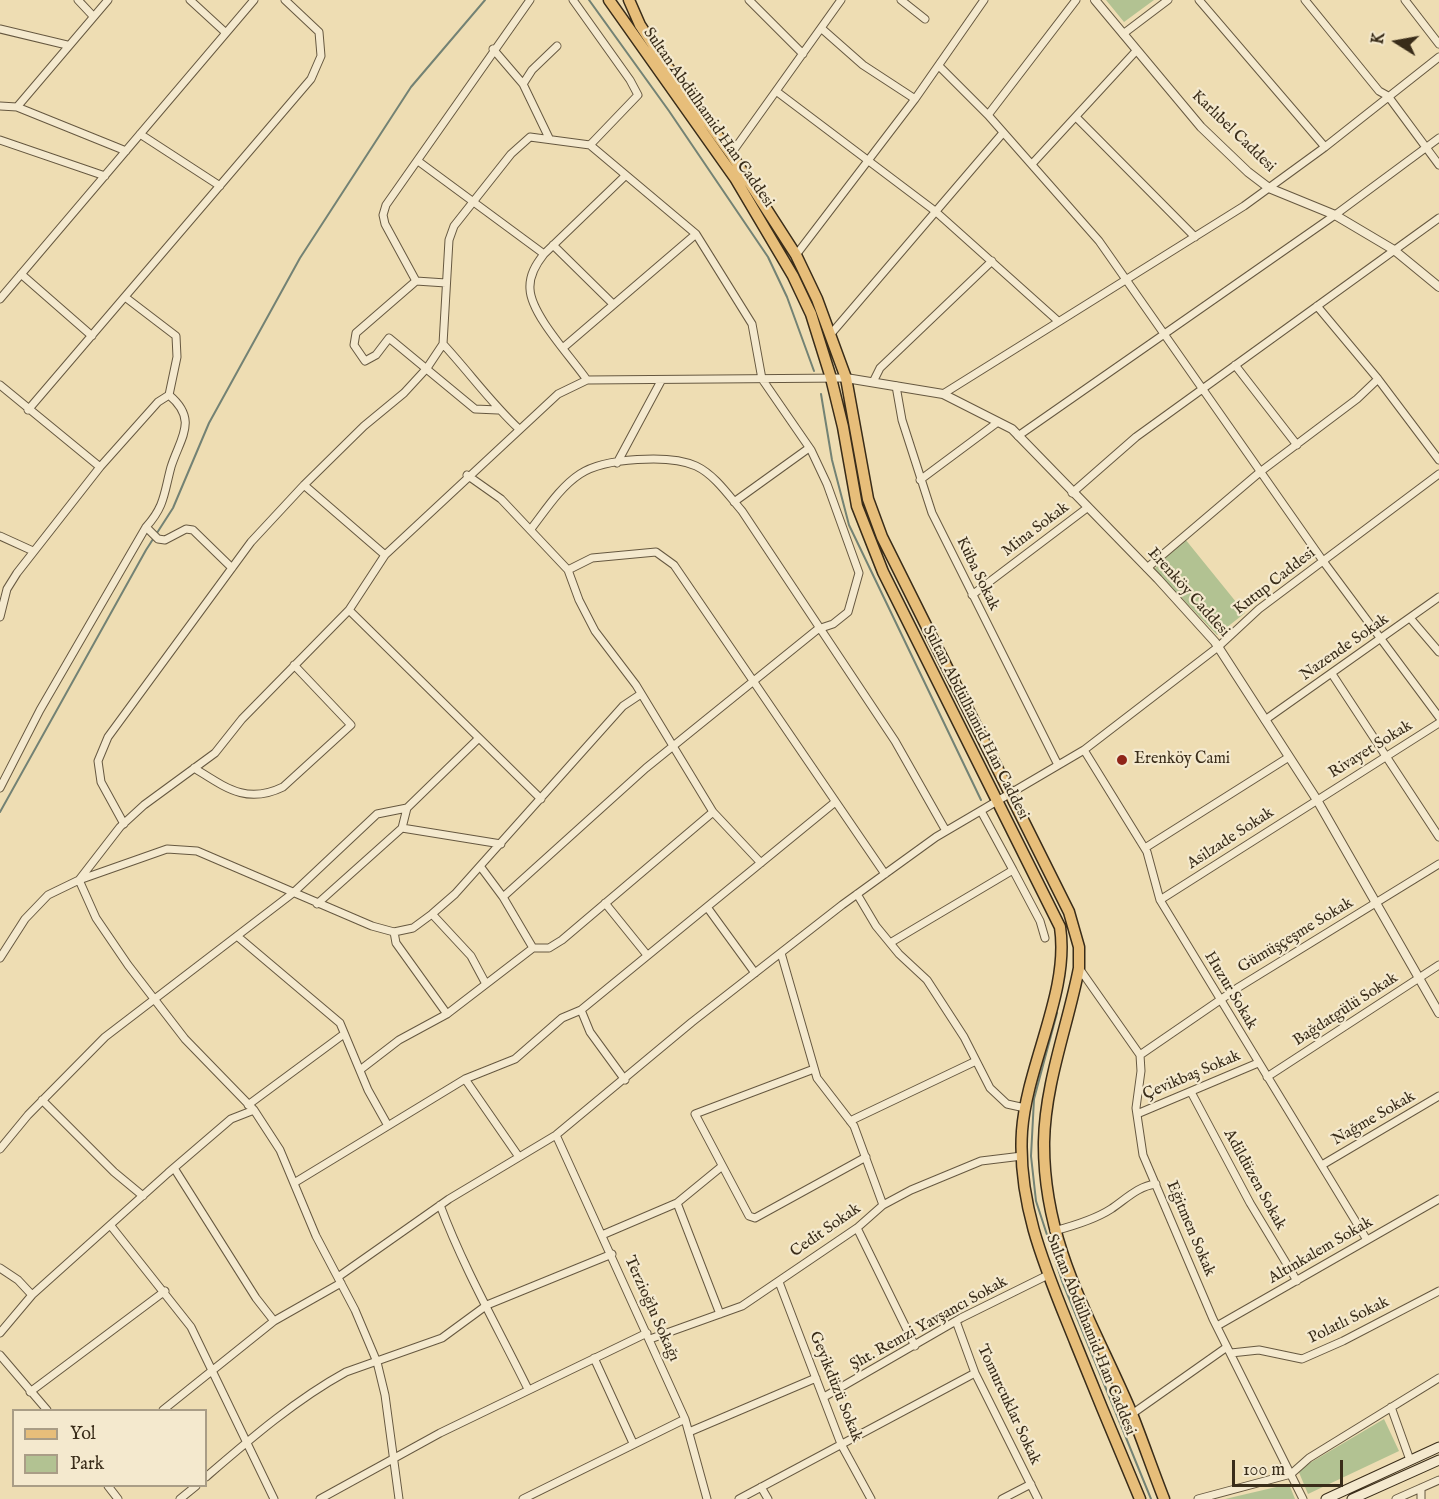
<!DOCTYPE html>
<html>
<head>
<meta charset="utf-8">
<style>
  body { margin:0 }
  #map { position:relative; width:1439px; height:1499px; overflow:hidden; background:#eeddb3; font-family:"IM FELL English",serif }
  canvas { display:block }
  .legend { position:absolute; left:12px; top:1409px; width:195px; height:78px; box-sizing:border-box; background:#f4e9ce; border:2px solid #a99d86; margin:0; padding:8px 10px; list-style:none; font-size:18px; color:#392c19 }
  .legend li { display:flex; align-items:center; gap:12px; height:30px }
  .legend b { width:30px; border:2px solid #a99d86 }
  .north { position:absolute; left:1367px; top:12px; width:60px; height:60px; -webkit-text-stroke:4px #f4e9ce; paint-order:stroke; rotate:281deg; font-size:16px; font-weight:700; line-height:24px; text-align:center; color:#392c19 }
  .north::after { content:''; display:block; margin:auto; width:21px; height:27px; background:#392c19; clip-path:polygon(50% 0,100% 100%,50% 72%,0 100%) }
  .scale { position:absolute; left:1232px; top:1460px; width:111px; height:27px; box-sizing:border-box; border:3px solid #392c19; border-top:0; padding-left:8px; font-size:18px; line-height:21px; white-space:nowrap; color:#392c19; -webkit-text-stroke:4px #f4e9ce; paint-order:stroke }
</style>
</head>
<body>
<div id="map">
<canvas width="1439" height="1499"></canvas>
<ul class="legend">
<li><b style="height:8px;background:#e7be7a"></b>Yol</li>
<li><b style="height:16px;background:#b2c292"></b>Park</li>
</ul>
<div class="north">K</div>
<div class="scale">100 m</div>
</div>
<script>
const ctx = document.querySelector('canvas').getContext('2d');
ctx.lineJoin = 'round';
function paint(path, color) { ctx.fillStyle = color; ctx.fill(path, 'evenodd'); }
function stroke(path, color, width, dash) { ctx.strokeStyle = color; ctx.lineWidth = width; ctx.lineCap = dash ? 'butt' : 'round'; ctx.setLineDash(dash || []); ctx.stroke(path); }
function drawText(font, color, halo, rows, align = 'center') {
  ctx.font = font + ' "IM FELL English",serif'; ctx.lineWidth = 4.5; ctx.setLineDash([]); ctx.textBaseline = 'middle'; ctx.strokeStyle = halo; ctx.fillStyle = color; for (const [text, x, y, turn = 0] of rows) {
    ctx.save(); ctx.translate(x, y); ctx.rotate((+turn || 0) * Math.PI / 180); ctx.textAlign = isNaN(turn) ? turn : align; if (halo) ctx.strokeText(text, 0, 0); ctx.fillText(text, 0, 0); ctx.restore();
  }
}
const green = new Path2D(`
  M1106,0H1154L1124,22Z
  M1185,539L1245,613L1217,635L1154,569Z
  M1384,1419L1399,1451L1308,1494L1298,1470Z
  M1289,1484L1295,1499H1225Z`);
const stream = new Path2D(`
  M589,0L669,111L768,257L787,297L814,371
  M821,394L832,460L849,525L981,800
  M0,812L146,550L173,508L209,423L300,258L411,87L485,0
  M1057,1013L1034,1099L1031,1156L1036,1201L1062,1281L1151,1499`);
const minor = new Path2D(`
  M78,0L93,16
  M190,0L226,33
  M573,0L630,80L638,95L590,145
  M749,0L803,54
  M901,0L925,19
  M1199,0L1325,147
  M1305,0L1379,91L1388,96L1439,165
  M1405,0L1439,44
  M821,28L863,65L915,99
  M0,29L67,45
  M1123,34L1168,0
  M493,49L523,84L549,138
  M939,66L988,115L1099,241L1323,561L1439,717
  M523,84L532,70L557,46
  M776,91L935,211L1058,321
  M0,106L17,107L126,151
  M17,107L108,0
  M988,115L1076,0
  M1076,117L1195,237
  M140,134L220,186
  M0,140L105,176
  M731,154L841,0
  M418,161L544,254
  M1032,164L1136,51
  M553,245L613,304
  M796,255L915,99L984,0
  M21,274L92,336
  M416,281L385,224L383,215L386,205L530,0
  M446,283L416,281L356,333L354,345L365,361L376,355L389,338L475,409L498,410
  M125,297L176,336L177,357L169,395
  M0,299L254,0
  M1317,306L1378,379L1439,460
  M830,335L1002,134
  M443,344C469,372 491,403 519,429
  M564,347L696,234
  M1235,365L1297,445
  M587,380C572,358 531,315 530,289C529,275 536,264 544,254L625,176
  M873,382L880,368L992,261
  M0,385L100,467L158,402L169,395C199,420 180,438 171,467C164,493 165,506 146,527L40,710L0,788
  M896,386L902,420L932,513L1058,765
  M943,394L1244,206L1325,147L1439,57
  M28,410L311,79L321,56L319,32L285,0
  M1018,436L1335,215L1439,138
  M617,463L661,381
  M467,475L501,499L568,570L579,600L595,631L636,685L713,812L761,863
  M920,480L998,422
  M304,485L364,426L404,393L427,368L443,344L449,240L454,226L511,154L530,137L590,145L696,234L752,324L762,379L811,450L827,484L859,573L848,612L833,624L818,629L646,768L503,897
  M1072,493L1136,437L1439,218
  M734,502L809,448
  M146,527L158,539L165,540L186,529L193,530L232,568
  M531,529C545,511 560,487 580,474C604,458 670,454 696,466C715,475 729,496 742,511L895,741L946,831
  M0,536L33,551
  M1147,568L1260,472L1357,399L1378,379
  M568,570L592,558L656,552L674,565L885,874
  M972,595L1087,508
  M349,610L541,799
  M0,617L7,589L17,573L100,467
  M1410,618L1439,652
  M1332,674L1439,837
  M1265,720L1439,597
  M1084,750L1147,852L1160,900L1367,1240
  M194,768C225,787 246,805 283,787L351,725L294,665
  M981,811L1013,870
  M124,824L101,782L98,761L108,737L251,542L304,485L385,555
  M402,828L501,844
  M1145,848L1289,757
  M480,866L503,897L533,948
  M857,894L876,926L899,954L927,980L964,1037L990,1088L1007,1104L1025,1108
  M1160,900L1439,723
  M605,903L647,955
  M317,904L402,828L407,808L479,738
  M707,907L755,973
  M432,914L471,956L486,984
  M394,932L396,943L447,1014
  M237,936L340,1023L368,1090L387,1124
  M890,943L1013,870L1040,921L1045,938
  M781,953L817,1078L854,1126L883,1205
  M0,958L25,919L48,895L79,880L167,849L197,851L372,926L394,932L413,928L432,914L455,894L623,706L641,694
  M1079,968L1140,1055L1141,1071L1136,1108L1143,1155L1213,1319L1303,1499
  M581,1010L590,1032L625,1080
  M1140,1055L1239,987L1439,864
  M814,1069L695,1114L749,1216L755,1218L866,1157
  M360,1070L399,1040L447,1014L533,948H549L562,940L713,812
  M1267,1077L1439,965
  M465,1079L519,1157
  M1191,1092L1250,1203L1297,1281
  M42,1100L114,1172L143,1196
  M248,1105L344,1034
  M1137,1114L1258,1063
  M850,1121L976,1061
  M556,1135L685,1419L707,1499
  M0,1149L28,1115L105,1037L293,893L377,814L407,808
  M1322,1165L1439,1096
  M174,1168L256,1298L274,1321
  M294,1183L465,1079L515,1059L562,1018L581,1010L834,803
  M677,1203L720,1314
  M440,1205C464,1269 498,1328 528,1389
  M111,1226L191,1327L274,1499
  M857,1228L915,1346
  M1054,1231C1073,1226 1094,1220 1111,1209C1126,1199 1138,1186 1156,1184
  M602,1235L677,1203L721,1167
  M0,1268L18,1280L32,1295
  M338,1277L449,1199L556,1135L692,1022L842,905L936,837L1084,750L1218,647L1259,609L1439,474
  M779,1282L841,1444L871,1499
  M956,1321L975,1373L1038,1499
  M1217,1326L1439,1199
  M0,1333L32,1295L168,1173L231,1119L254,1110
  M650,1339L742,1306L857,1228L883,1205L911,1190L981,1161L1022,1156
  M1231,1353L1259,1350L1302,1359L1343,1341L1439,1291
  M0,1355L47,1410
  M594,1358L633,1443
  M30,1392L165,1291
  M824,1397L961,1318L1048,1275
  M1391,1407L1410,1460
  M163,1410L274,1321L341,1283
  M1132,1414L1227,1347
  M689,1432L816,1378
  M206,1477C249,1440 295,1400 346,1372L442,1338L487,1305L612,1254
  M108,1486L118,1499
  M761,1487L768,1499
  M1421,1488V1499
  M180,1499L196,1486
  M320,1499L440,1433L647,1333
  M399,1499L385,1395L377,1362L355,1310L316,1236L280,1150L254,1110L185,1039L128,965L96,918L79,880L120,827L144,805L215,753L242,719L349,610L385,555L558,394L587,380L846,378
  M523,1499L685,1419
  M739,1499L975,1373
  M1002,1499L1031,1484
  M1198,1499L1291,1474L1309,1458L1439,1378
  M1396,1499L1439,1480`);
const tertiary = new Path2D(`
  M1095,0L1201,127L1248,172L1269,188L1335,215L1394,250L1439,287
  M846,378L943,394L1012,429L1158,579L1215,642L1317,800L1439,1013`);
const secondary = new Path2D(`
  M1326,1499L1439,1447
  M1352,1499L1439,1460`);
const primary = new Path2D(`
  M609,0L735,178L793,276L811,314L831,378L843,427L857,506L883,572L1060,927C1070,991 1027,1064 1022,1131C1017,1207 1048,1274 1076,1344C1097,1396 1118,1447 1140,1499
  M629,0L640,25L667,66L731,154L796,255L817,299L846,378L868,499L882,537L1069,912L1079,947V968C1068,1025 1045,1083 1044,1142C1043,1246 1093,1322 1132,1414C1143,1442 1153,1471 1164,1499`);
const markers = [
  [1122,760,6,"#8f2418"]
];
const streetNames = [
  ["Sultan Abdülhamid Han Caddesi",708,118,55],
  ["Karlıbel Caddesi",1233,132,44],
  ["Mina Sokak",1036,530,-37],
  ["Küba Sokak",977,574,64],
  ["Kutup Caddesi",1275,582,-38],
  ["Erenköy Caddesi",1188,593,48],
  ["Nazende Sokak",1345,648,-35],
  ["Sultan Abdülhamid Han Caddesi",975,723,63],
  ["Rivayet Sokak",1371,750,-32],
  ["Asilzade Sokak",1231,839,-33],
  ["Gümüşçeşme Sokak",1296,936,-31],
  ["Huzur Sokak",1230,991,59],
  ["Bağdatgülü Sokak",1346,1010,-33],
  ["Çevikbaş Sokak",1192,1076,-23],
  ["Nağme Sokak",1374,1119,-30],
  ["Adildüzen Sokak",1254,1180,61],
  ["Eğitmen Sokak",1190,1229,67],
  ["Cedit Sokak",826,1231,-35],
  ["Altınkalem Sokak",1321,1251,-30],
  ["Terzioğlu Sokağı",651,1309,66],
  ["Polatlı Sokak",1349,1321,-26],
  ["Şht. Remzi Yavşancı Sokak",929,1324,-29],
  ["Sultan Abdülhamid Han Caddesi",1090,1335,68],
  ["Geyikdüzü Sokak",835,1387,68],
  ["Tomurcuklar Sokak",1008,1405,65]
];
const poiNames = [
  ["Erenköy Cami",1134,760]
];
paint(green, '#b2c292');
stroke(stream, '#738274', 2);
stroke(minor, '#665840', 9);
stroke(tertiary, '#665840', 10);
stroke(secondary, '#392c19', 11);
stroke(primary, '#392c19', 13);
stroke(minor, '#f4e9ce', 7);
stroke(tertiary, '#f4e9ce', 8);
stroke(secondary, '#f4e9ce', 9);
stroke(primary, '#e7be7a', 10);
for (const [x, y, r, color] of markers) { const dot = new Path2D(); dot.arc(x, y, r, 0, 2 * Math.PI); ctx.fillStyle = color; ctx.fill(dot); stroke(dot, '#f4e9ce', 2); }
drawText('16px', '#392c19', '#f4e9ce', streetNames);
drawText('16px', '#392c19', '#f4e9ce', poiNames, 'left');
</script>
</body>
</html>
